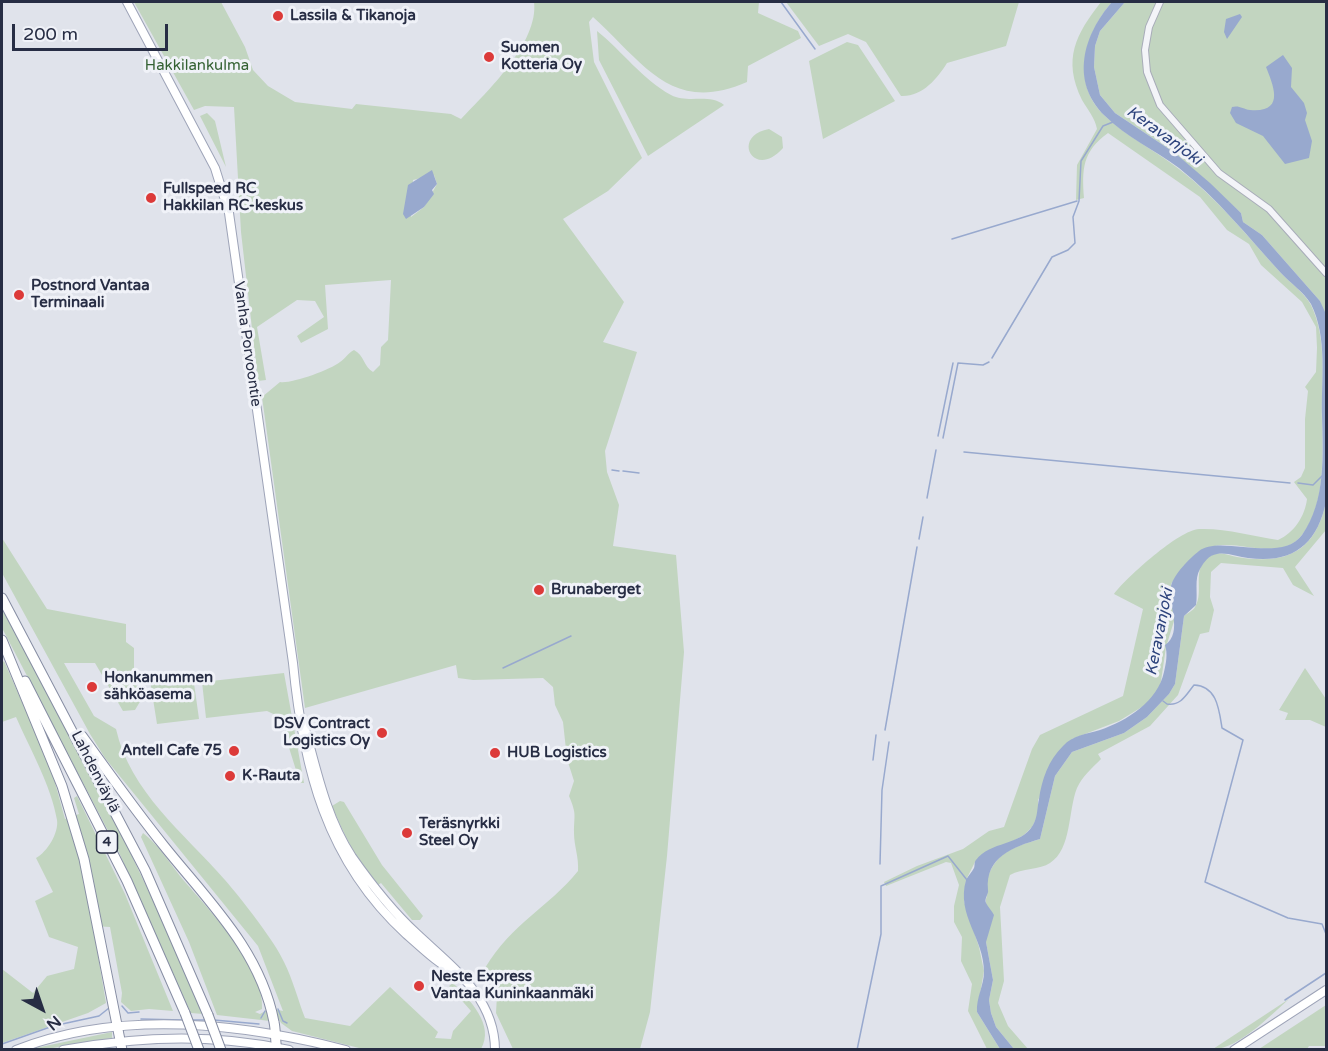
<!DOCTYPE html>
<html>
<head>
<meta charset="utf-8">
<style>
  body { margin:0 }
  #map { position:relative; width:1328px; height:1051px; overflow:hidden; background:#e0e3eb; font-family:"Varela Round",sans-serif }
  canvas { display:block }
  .frame { position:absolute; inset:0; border:3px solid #272d44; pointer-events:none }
  .north { position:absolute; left:12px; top:979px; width:60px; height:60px; -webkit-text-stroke:4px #f0f2f8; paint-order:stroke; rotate:140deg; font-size:16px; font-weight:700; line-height:24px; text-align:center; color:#272d44 }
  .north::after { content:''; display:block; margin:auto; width:21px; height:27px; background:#272d44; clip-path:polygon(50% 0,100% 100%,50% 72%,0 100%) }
  .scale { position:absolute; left:12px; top:24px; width:156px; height:27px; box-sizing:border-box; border:3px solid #272d44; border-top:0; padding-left:8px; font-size:18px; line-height:21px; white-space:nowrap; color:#272d44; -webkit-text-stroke:4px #f0f2f8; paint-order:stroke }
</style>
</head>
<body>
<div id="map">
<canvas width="1328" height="1051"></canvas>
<div class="frame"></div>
<div class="north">N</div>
<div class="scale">200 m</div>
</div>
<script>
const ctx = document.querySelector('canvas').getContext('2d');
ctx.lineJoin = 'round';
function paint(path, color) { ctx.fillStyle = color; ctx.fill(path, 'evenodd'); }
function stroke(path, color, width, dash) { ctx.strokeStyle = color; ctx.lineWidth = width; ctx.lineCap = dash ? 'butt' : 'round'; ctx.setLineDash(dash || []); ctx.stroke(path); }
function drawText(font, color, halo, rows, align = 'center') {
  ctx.font = font + ' "Varela Round",sans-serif'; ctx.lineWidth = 6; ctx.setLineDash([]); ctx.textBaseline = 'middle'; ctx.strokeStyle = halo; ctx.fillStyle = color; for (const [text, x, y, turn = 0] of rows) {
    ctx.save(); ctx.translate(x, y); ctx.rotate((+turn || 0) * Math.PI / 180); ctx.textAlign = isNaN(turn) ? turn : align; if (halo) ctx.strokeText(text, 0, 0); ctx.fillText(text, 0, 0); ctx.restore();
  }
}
const green = new Path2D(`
  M134,2H221L245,47L253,70L268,86L295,102L352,109L356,104L451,114L461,119C487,92 539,42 534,2H759L758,13L798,31L801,38L748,66L747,82C671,115 644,63 593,17L589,22L594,62L642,158L608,191L563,219L624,302L603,342L637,352L605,451L607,472L619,505L613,546L676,555L684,652L667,856L650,1012L640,1049H513L496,1013L497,995L485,968C512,923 548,908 578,871C579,857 574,846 574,833C574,814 577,815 569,796L574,781L567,759L563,722L555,705L553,687L543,678L473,680L458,678L456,665L305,708L262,397L280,382C291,384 330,370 340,362C345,359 348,353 354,350C364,355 364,367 373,372L380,365L381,347L388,340L391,280L325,285L328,329L301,343L297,336L324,317L315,301L297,300L257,327L266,380L258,381L241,232L234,107L205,106L194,110ZM434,175L437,184L424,207L411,217L413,180Z
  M786,2H1019L1006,46L947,63C937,79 922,97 901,96L866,42L848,34L819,46Z
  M1101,2H1112C1085,33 1070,83 1105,116C1127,137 1155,150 1179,169C1217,198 1248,237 1280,272C1290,283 1304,292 1311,305C1328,340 1321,384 1322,421C1323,457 1325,506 1302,535C1281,562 1241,540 1215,546C1194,552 1183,568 1171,584L1174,621L1166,647L1160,688L1150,702L1119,721L1072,739L1038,800V815L1032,827L1024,835L975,862L966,880L964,901L979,947L984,971L977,1012L1000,1049H987L968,1011L972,984L961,961L962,937L954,922V906L959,885L951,863L946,862L886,886L884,882L917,866L963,849L989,831L1004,827L1032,749L1040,735L1123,696L1143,609L1114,594C1127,577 1179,530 1199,529C1226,528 1252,536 1278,540C1294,533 1305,516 1307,499L1294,482L1301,477L1305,468V419L1308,391L1305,387L1316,372L1317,348L1316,327L1302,302L1261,265L1249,244L1227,230L1200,197L1108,133C1082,152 1082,169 1084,198L1076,200L1077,165L1097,129C1095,118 1088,110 1082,100C1062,59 1076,34 1101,2Z
  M1125,2H1326V322L1320,301L1262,235L1243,222L1241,213L1175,153L1115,113L1100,95L1094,67L1095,46L1100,31Z
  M597,31C623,52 642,79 671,95C688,104 709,93 724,105L648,156L599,60Z
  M847,42L858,45L895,101L823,139L809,61Z
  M207,113L215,121L226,167L200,116Z
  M769,129L782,137L783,148C754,181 730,136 769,129Z
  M1326,502V530L1295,567L1314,596L1293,585L1283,568L1221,563L1211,572L1210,597L1214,610L1209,632L1200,634L1178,695L1150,726L1098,754L1101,759C1092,768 1082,777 1077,788C1068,810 1072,849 1050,863C1040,870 1022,868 1010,875L1000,907L1004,981L998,1003L1008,1026L1028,1049H1014L996,1027L991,1013L989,1000L993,980L986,942V899C989,892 986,887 987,880C995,852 1014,847 1040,839L1055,776L1072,752L1124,733L1147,717L1169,694L1175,684L1184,616C1187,613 1193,611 1195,607C1205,591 1190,569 1210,556C1218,550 1228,555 1237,557C1285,565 1315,553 1326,502Z
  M2,538L47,609L126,624V642L134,648V677L141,700L135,710L123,711L95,663H64L94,716L116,729C130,792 184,833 225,880C240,897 276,943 284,962C293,980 298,1000 305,1018L350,1026L390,987L438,1032L435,1038L451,1039L453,1031L471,1011L449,986L453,983C470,1000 495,1025 481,1049H363L292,1031L281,1023L274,1009L283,1011L258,946L105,758L90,734L2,573Z
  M2,603C73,739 145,872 203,1014L191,1013L189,1009L117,848L2,628Z
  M4,661L51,768L65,819L79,814L74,798L77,796L125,894L173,1011L149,1009L131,1011L121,1002L122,993L110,927L93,926L106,1003L88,1013L2,1043V969L33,993L47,976L74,969L78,947L49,937L35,901L53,892L36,858C47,852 59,833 57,820C51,785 30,749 16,717L2,722V663Z
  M1305,668L1326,699V727L1310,720H1285L1288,713L1279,710Z
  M284,673L304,783H300L286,738L284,719L267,711L206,718L202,682Z
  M149,674L168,686L194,683L199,719L157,724Z
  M340,801L344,802L382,865L423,916L420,920H412L381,883L378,885C357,862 344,835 332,806Z
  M143,833C158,844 169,862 180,876C205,906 266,967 262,1009L255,1012L260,1014L267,1010L270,1021L217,1015L189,942L141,837Z
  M1289,999C1271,1015 1237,1050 1213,1049Z
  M1326,1005V1046H1309L1307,1049H1259Z
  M112,1032V1038L47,1049L26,1050Z`);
const water = new Path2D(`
  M1112,2H1125L1100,31L1095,46L1094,67L1100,95L1115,113L1175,153L1210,183L1241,213L1243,222L1262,235L1320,301L1325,312L1326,502C1317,545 1292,564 1248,558C1239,557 1226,552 1217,554C1209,555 1204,562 1200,569C1194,579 1198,593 1196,605L1184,616L1175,684L1169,694L1147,717L1124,733L1072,752L1055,776L1040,839C1013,847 985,857 988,890C989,894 984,898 986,903C988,907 992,911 994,915L986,942L993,980L989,1000L991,1013L996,1027L1014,1049H1000L977,1012C976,998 984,985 984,972C984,937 956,916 966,880C968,876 972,872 974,868C975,866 974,862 976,860C990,841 1021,846 1033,825C1038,816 1037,808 1039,799C1042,779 1048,761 1063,746C1073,735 1086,734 1100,730C1127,721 1158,701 1164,672C1166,663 1168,654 1165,645C1184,632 1167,604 1171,586C1174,574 1190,558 1199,551C1219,534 1281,564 1302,535C1326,501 1323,455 1322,416C1321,380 1328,338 1311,304C1304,292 1290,283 1280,272C1248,237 1217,198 1179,168C1155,150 1126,137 1105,116C1069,81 1084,34 1112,2Z
  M1240,14L1242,17L1227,39L1224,32L1226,19Z
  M1283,55L1292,68L1291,87L1304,103L1307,113L1305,120L1312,141L1309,158L1285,164L1263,136L1236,123L1230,113L1232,107C1239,105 1243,109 1250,110C1286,113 1273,85 1266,67Z
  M432,170L437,184L432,190L434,194L424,207L406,219L403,214L408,185Z`);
const stream = new Path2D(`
  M781,2L815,49
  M952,239L1077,201
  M992,358L1052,257L1068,250L1075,243L1073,217L1079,201L1081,161L1103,126L1113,122
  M938,436L953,363
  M943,438L958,363L983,365L989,362
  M964,452L1290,483
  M612,470L619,471
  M623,471L639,473
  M1298,483L1313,485L1322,476
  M927,498L936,450
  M919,539L923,517
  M503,668L571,636
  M1163,701L1167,704C1181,706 1186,695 1194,685C1217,686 1219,709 1222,728L1243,740L1205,882L1288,918L1322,924L1326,934
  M885,730L917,547
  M873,760L876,735
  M880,864L882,790L889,742
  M1285,1000L1326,973
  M122,1006L128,1013L139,1012
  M278,1009L283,1021L287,1023
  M261,1018L265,1011
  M141,1019L183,1020
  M190,1020H207
  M214,1020L259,1024
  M2,1044L53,1026L99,1016L109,1008
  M857,1050L881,934V886L948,856L967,880`);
const minor = new Path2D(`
  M1160,2L1149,27L1145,50L1147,72L1160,105L1219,173L1269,209L1326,273`);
const major = new Path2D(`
  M127,2L215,168L229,213L293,663C303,767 326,861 406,934C422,948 438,964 457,973
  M303,721C316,767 325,816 352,857C371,884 392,911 416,933C451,966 495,997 495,1050
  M16,1050C120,1009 241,1023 346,1050
  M63,1050C138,1036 214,1033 289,1050
  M1234,1050L1326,990`);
const highway = new Path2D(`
  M2,598L145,870L208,1015
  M2,640L62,786L84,859L122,1050
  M25,681L127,881L185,1013
  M82,736C109,773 135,810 164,846C208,901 260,950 274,1022C276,1031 275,1041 277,1050`);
const highwayBridge = new Path2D(`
  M185,1013L199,1050
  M208,1015L221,1050`);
const markers = [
  [278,16,6,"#dc3a39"],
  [489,57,6,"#dc3a39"],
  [151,198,6,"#dc3a39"],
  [19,295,6,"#dc3a39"],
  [539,590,6,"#dc3a39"],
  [92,687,6,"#dc3a39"],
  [382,733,6,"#dc3a39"],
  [234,751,6,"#dc3a39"],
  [495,753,6,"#dc3a39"],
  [230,776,6,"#dc3a39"],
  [407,833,6,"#dc3a39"],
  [419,986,6,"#dc3a39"]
];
const shields = [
  [107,842,21]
];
const shieldNames = [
  ["4",107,842]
];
const poiNames = [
  ["Lassila & Tikanoja",290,16],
  ["Suomen",501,48],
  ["Kotteria Oy",501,65],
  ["Fullspeed RC",163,189],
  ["Hakkilan RC-keskus",163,206],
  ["Postnord Vantaa",31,286],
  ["Terminaali",31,303],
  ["Brunaberget",551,590],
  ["Honkanummen",104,678],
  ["sähköasema",104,695],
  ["DSV Contract",370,724,"right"],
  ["Logistics Oy",370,741,"right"],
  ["Antell Cafe 75",222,751,"right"],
  ["HUB Logistics",507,753],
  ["K-Rauta",242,776],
  ["Teräsnyrkki",419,824],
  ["Steel Oy",419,841],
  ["Neste Express",431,977],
  ["Vantaa Kuninkaanmäki",431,994]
];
const parkNames = [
  ["Hakkilankulma",197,66]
];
const streetNames = [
  ["Vanha Porvoontie",247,344,82],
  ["Lahdenväylä",95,772,63]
];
const waterNames = [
  ["Keravanjoki",1164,136,36],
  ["Keravanjoki",1160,632,-79]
];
paint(green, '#c2d5c0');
paint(water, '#98a9ce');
stroke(stream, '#98a9ce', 1.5);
stroke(minor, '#a8acb9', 8);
stroke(major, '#9ea4b8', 10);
stroke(highway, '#868da3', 11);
stroke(minor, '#f3f4f8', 6);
stroke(major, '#fff', 8);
stroke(highway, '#fff', 9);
stroke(highwayBridge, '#868da3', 11, []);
stroke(highwayBridge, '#fff', 9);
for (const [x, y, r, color] of markers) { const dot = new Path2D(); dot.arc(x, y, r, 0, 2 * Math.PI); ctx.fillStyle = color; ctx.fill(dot); stroke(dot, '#f0f2f8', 2); }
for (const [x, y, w] of shields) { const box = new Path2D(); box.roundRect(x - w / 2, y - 11, w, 22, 4.5); ctx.fillStyle = '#f0f2f8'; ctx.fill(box); stroke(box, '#272d44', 1.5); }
drawText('bold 14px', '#272d44', null, shieldNames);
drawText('bold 15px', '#272d44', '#f0f2f8', poiNames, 'left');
drawText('15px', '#346133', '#f0f2f8', parkNames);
drawText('15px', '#272d44', '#f0f2f8', streetNames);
drawText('italic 16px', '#2d437c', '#f0f2f8', waterNames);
</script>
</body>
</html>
